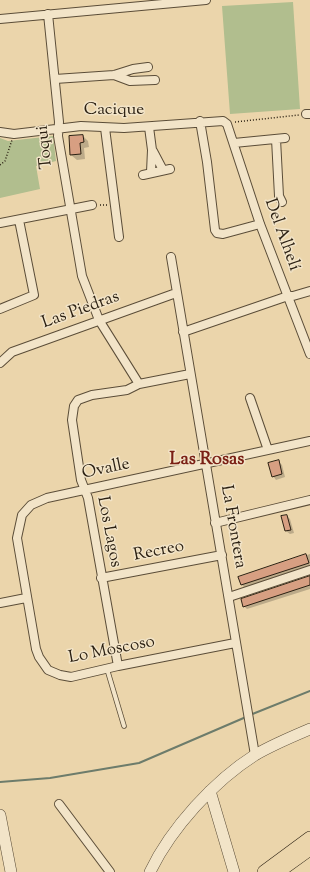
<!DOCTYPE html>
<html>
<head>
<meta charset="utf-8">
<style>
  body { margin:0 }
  canvas { display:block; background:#ebd5ab }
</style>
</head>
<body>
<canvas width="310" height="872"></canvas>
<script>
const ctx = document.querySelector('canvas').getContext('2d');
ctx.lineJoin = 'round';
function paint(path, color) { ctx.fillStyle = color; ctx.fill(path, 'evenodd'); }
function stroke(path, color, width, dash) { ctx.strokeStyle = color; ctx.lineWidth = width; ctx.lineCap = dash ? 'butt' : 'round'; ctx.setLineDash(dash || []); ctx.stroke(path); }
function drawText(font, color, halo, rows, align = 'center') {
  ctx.font = font + ' "Sorts Mill Goudy",serif'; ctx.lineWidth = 3; ctx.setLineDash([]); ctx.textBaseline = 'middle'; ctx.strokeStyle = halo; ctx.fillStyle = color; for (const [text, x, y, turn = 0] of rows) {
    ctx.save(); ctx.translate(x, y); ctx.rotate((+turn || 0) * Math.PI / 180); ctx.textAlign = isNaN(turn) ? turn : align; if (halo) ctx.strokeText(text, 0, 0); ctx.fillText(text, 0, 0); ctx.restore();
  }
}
const green = new Path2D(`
  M293,2L300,109L230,114L222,6Z
  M53,136L56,161L36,166L40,189L0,198V138L8,141Z`);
const shadow = new Path2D(`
  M83,136L88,141L89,147L84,148L85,159L77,160L71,155Z
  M278,461L282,465L285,477L276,480L273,476Z
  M287,516L290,519L294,533L290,534L286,531Z
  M310,554V567L245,588L242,585L240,578Z
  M310,577V589L247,609L244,606Z`);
const stream = new Path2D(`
  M250,715L310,691
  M0,782L50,778L139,763L246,717`);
const building = new Path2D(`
  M83,135L84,142L80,143L81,154L70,155L69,136Z
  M279,460L282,474L272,477L268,463Z
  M287,515L291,530L285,531L281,516Z
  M306,554L309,563L241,585L238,577Z
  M310,576V585L243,607L241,599Z`);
const path = new Path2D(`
  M235,122L299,115
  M0,165L5,161L12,140
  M100,205H108`);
const service = new Path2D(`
  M107,669L124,726`);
const minor = new Path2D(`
  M48,14L59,122L58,136L82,276L99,320L139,384
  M0,19L206,0
  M114,75L130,81L155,80
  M55,79L114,75L133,69L148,67
  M306,114H310
  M200,121L207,162L215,230L217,233L223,234L260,224
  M149,127L152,150L151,172
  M105,128L119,237
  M0,132L14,134L81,126L124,128L223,121L227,124L260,224L310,354
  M276,139L279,196L282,202
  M234,143L285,138
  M153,151L163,170
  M143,175L170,169
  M0,223L92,205
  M171,257L255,755
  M0,309L34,295L19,220
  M183,332L288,296H293L310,291
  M0,363L12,352L176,293
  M250,398L268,450
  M215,523L310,500
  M101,578L222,555
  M229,597L310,570
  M0,603L26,598
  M235,643L118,666L71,677L60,675L48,670L39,657L36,649L17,538L22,515L31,505L47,498L310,441
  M118,666L88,498L81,480L72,420L74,406L78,400L92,395L127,390L139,384L190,374
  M59,804L110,872`);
const tertiary = new Path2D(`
  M210,791L234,872
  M0,815L11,872
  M150,872C171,828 214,781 255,755C272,745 291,737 310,729`);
const primary = new Path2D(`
  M264,872L310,838
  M278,872L310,849`);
const streetNames = [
  ["Cacique",114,111],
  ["Toqui",46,147,-96],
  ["Del Alhelí",281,235,70],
  ["Las Piedras",81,311,-20],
  ["Ovalle",106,470,-12],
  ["La Frontera",232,527,80],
  ["Los Lagos",108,532,79],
  ["Recreo",159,552,-11],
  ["Lo Moscoso",112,651,-11]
];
const neighbourhoodNames = [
  ["Las Rosas",207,461]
];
paint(green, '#b1be8e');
paint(shadow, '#0003');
stroke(stream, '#6d7c6b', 2);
paint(building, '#d79f82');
stroke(building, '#2b2012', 1);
stroke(service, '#5b4d38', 5.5);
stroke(minor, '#5b4d38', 10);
stroke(tertiary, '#5b4d38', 12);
stroke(primary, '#2b2012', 14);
stroke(path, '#2b2012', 1.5, [1, 2]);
stroke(service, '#f2e4c8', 4);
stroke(minor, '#f2e4c8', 8);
stroke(tertiary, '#f2e4c8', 11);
stroke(primary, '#ebd5ab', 13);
drawText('17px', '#2b2012', '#f2e4c8', streetNames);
drawText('bold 18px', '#7a1f14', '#f2e4c8', neighbourhoodNames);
</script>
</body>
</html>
